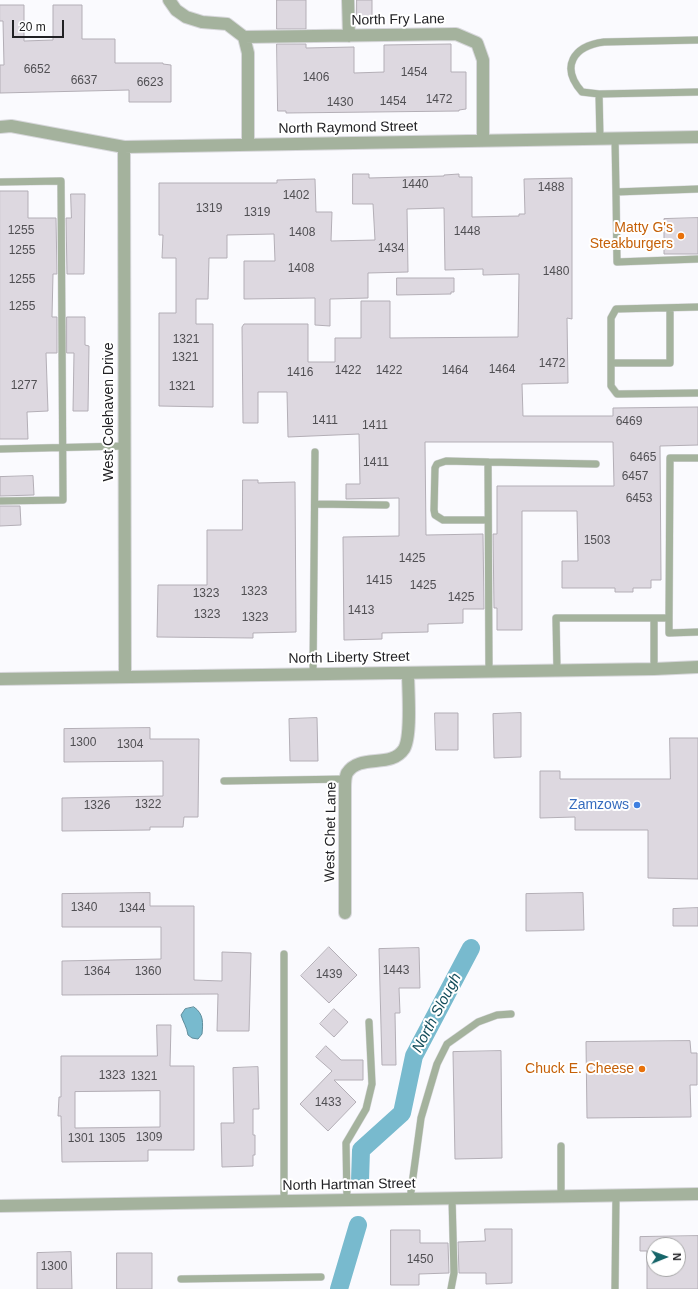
<!DOCTYPE html>
<html>
<head>
<meta charset="utf-8">
<style>
  body { margin:0 }
  #map { position:relative; width:698px; height:1289px; overflow:hidden; background:#fafafe; font-family:Helvetica,sans-serif }
  canvas { display:block }
  .north { position:absolute; left:646px; top:1237px; width:40px; height:40px; box-sizing:border-box; background:#fff; border:1px solid #a6a6a7; border-radius:50%; rotate:89deg; font-size:11px; font-weight:700; line-height:16px; text-align:center; color:#212124 }
  .north::after { content:''; display:block; margin:auto; width:14px; height:18px; background:#166569; clip-path:polygon(50% 0,100% 100%,50% 72%,0 100%) }
  .scale { position:absolute; left:12px; top:20px; width:52px; height:18px; box-sizing:border-box; border:2px solid #212124; border-top:0; padding-left:5px; font-size:12px; line-height:14px; white-space:nowrap; color:#212124; -webkit-text-stroke:3px #fff; paint-order:stroke }
</style>
</head>
<body>
<div id="map">
<canvas width="698" height="1289"></canvas>
<div class="north">N</div>
<div class="scale">20 m</div>
</div>
<script>
const ctx = document.querySelector('canvas').getContext('2d');
ctx.lineJoin = 'round';
function paint(path, color) { ctx.fillStyle = color; ctx.fill(path, 'evenodd'); }
function stroke(path, color, width, dash) { ctx.strokeStyle = color; ctx.lineWidth = width; ctx.lineCap = dash ? 'butt' : 'round'; ctx.setLineDash(dash || []); ctx.stroke(path); }
function drawText(font, color, halo, rows, align = 'center') {
  ctx.font = font + ' Helvetica,sans-serif'; ctx.lineWidth = 4; ctx.setLineDash([]); ctx.textBaseline = 'middle'; ctx.strokeStyle = halo; ctx.fillStyle = color; for (const [text, x, y, turn = 0] of rows) {
    ctx.save(); ctx.translate(x, y); ctx.rotate((+turn || 0) * Math.PI / 180); ctx.textAlign = isNaN(turn) ? turn : align; if (halo) ctx.strokeText(text, 0, 0); ctx.fillText(text, 0, 0); ctx.restore();
  }
}
const water = new Path2D(`
  M194,1007C204,1014 203,1023 202,1034L198,1039L192,1038L188,1035C187,1027 183,1022 181,1015L185,1009Z`);
const canal = new Path2D(`
  M360,1181L361,1150L402,1113L414,1056L471,948
  M339,1289L358,1225`);
const building = new Path2D(`
  M277,0H306V29H277Z
  M357,0H372V18H357Z
  M0,5H24V41L53,40V5H82V39H115V63H163V64L171,65V102H129V90L0,93V65H4L3,21H0Z
  M277,44H306V48L354,47V73L384,72V45L451,44V72H466V109L459,110V111L286,113V111H278Z
  M353,174H369V178L444,176V175L459,174V177H472V217L519,216V214H525L524,179L572,178V319L567,318L568,383L522,384L523,416H613V408L698,407V445L660,446L661,580H651V588H633V592H615V588H562V561H578L577,511H522V630H497V608H494L493,534H497V486H614L613,442H425L426,535L483,534L484,609H463V623L428,624V632L382,633V639L344,640L343,537L399,536V498L346,499V484H360L359,434L288,437L287,392H258V423H243L242,327L244,324H308V362H335V338H361V301H390V338L518,337L519,274L483,275V269L445,270L444,208L407,209L408,272L368,273V298L330,299V326L315,325V298L244,299V261H275L274,234L227,235V258H209L208,299H196V324H213V407L159,406V313H176V258H162L163,235H159V183H277V180L315,179L316,212H332L331,241L375,240L373,204H353Z
  M0,191H28V218H56L57,274H53L52,317H57V353H46L48,411L27,412L28,439H0Z
  M71,194H85L84,274H67L66,218H71Z
  M698,218V254H664V219Z
  M397,278H454V292H451V294L397,295Z
  M67,317H85V345L89,346L88,411H73L74,353H67Z
  M33,476L34,495L0,496V477Z
  M243,480H258V483L295,482L296,632L253,633V638L157,637L158,585H207V530H242Z
  M0,506H20L21,525L0,526Z
  M435,713H458V750H436Z
  M521,713V757L494,758L493,714Z
  M317,718L318,761H290L289,719Z
  M150,728V739H199L198,817H184L183,827H150V830L62,831V798L163,796V761L64,762V729Z
  M670,738H698V879L648,878V830H575V817L540,818V771H560V779H670Z
  M150,893V906H194V980L222,981V952L251,953L249,1031H217L218,994L62,995V961L161,959V927H62V894Z
  M583,893L584,930L526,931V894Z
  M698,908V926H673V909Z
  M329,947L357,975L329,1003L301,976Z
  M419,948L420,988H399L400,1013H395L396,1065H382L379,949Z
  M334,1009L348,1022L334,1037L320,1024Z
  M157,1025H171L170,1066H194V1150H148V1161L62,1162L61,1116H58L59,1097H61V1056H157ZM160,1091V1127L75,1128V1092Z
  M690,1041L691,1053H697V1085H690L691,1117L587,1118L586,1042Z
  M326,1046L341,1060H363V1080H334L356,1102L328,1131L300,1104L332,1071L316,1057Z
  M501,1051L502,1158L455,1159L453,1052Z
  M258,1067L259,1109H253V1135H255V1155H253V1166L222,1167L221,1123H234L233,1068Z
  M485,1229H512V1283L486,1284V1273H459L458,1242L485,1241Z
  M391,1230H420V1243H448L449,1273L419,1274V1285H391Z
  M698,1236V1289H647V1251H640V1237ZM654,1245H678V1269H654Z
  M71,1252L72,1289H37V1253Z
  M117,1253H152V1289H117Z`);
const service = new Path2D(`
  M698,40L604,42C573,46 560,67 582,92L599,94L698,92
  M599,94L600,139
  M615,138L616,192
  M0,182L61,181L63,500L0,501
  M698,189L616,192L617,262L698,259
  M698,307L616,309L611,318V386L617,394L698,393
  M611,363H670V308
  M0,449L125,446
  M488,462L446,461L437,464L435,468L434,510L435,515L443,520H488
  M315,504L386,505
  M654,618V669
  M669,618V633L698,632
  M557,670L556,618H669L670,458H698
  M489,671L488,462L596,464
  M313,674L315,452
  M224,781L346,779
  M561,1146V1196
  M410,1199L421,1118L437,1064L447,1044L478,1022L497,1015L511,1014
  M347,1200L346,1143L366,1109L372,1084L369,1022
  M284,1201V954
  M181,1279L321,1277
  M451,1289L454,1273L452,1198
  M615,1289L616,1195`);
const minor = new Path2D(`
  M169,0L176,10L186,17L202,22L227,24L244,37L248,53V145
  M348,0L349,36
  M244,37L456,34L477,43L483,60V140
  M0,127L11,126L124,147L698,137
  M124,147L125,677
  M0,679L654,669L698,667
  M345,913V788C345,784 345,777 347,773C360,753 391,769 404,749C412,736 408,689 408,673
  M0,1206L698,1194`);
const markers = [
  [681,236,4,"#e8710a"],
  [637,805,4,"#3f7fe0"],
  [642,1069,4,"#e8710a"]
];
const numberNames = [
  ["6652",37,70],
  ["1454",414,73],
  ["1406",316,78],
  ["6637",84,81],
  ["6623",150,83],
  ["1472",439,100],
  ["1454",393,102],
  ["1430",340,103],
  ["1440",415,185],
  ["1488",551,188],
  ["1402",296,196],
  ["1319",209,209],
  ["1319",257,213],
  ["1255",21,231],
  ["1448",467,232],
  ["1408",302,233],
  ["1434",391,249],
  ["1255",22,251],
  ["1408",301,269],
  ["1480",556,272],
  ["1255",22,280],
  ["1255",22,307],
  ["1321",186,340],
  ["1321",185,358],
  ["1472",552,364],
  ["1464",502,370],
  ["1422",348,371],
  ["1422",389,371],
  ["1464",455,371],
  ["1416",300,373],
  ["1277",24,386],
  ["1321",182,387],
  ["1411",325,421],
  ["6469",629,422],
  ["1411",375,426],
  ["6465",643,458],
  ["1411",376,463],
  ["6457",635,477],
  ["6453",639,499],
  ["1503",597,541],
  ["1425",412,559],
  ["1415",379,581],
  ["1425",423,586],
  ["1323",254,592],
  ["1323",206,594],
  ["1425",461,598],
  ["1413",361,611],
  ["1323",207,615],
  ["1323",255,618],
  ["1300",83,743],
  ["1304",130,745],
  ["1322",148,805],
  ["1326",97,806],
  ["1340",84,908],
  ["1344",132,909],
  ["1443",396,971],
  ["1364",97,972],
  ["1360",148,972],
  ["1439",329,975],
  ["1323",112,1076],
  ["1321",144,1077],
  ["1433",328,1103],
  ["1309",149,1138],
  ["1301",81,1139],
  ["1305",112,1139],
  ["1450",420,1260],
  ["1300",54,1267]
];
const streetNames = [
  ["North Fry Lane",398,20,-1],
  ["North Raymond Street",348,128,-1],
  ["West Colehaven Drive",109,412,-90],
  ["North Liberty Street",349,658,-1],
  ["West Chet Lane",331,832,-89],
  ["North Hartman Street",349,1185,-1]
];
const foodNames = [
  ["Matty G's",673,228],
  ["Steakburgers",673,244],
  ["Chuck E. Cheese",634,1069]
];
const shopNames = [
  ["Zamzows",629,805]
];
const waterNames = [
  ["North Slough",437,1013,-62]
];
paint(water, '#78bace');
stroke(water, '#5e8c9b', 1);
stroke(canal, '#78bace', 18);
paint(building, '#ddd8e0');
stroke(building, '#b3aeb6', 1);
stroke(service, '#d7d7db', 8);
stroke(minor, '#d7d7db', 14);
stroke(service, '#a4b29d', 7);
stroke(minor, '#a4b29d', 12);
for (const [x, y, r, color] of markers) { const dot = new Path2D(); dot.arc(x, y, r, 0, 2 * Math.PI); ctx.fillStyle = color; ctx.fill(dot); stroke(dot, '#fff', 1.5); }
drawText('12px', '#504f53', null, numberNames);
drawText('14px', '#212124', '#fff', streetNames);
drawText('14px', '#c56008', '#fff', foodNames, 'right');
drawText('14px', '#366cbe', '#fff', shopNames, 'right');
drawText('italic 15px', '#124c5a', '#fff', waterNames);
</script>
</body>
</html>
